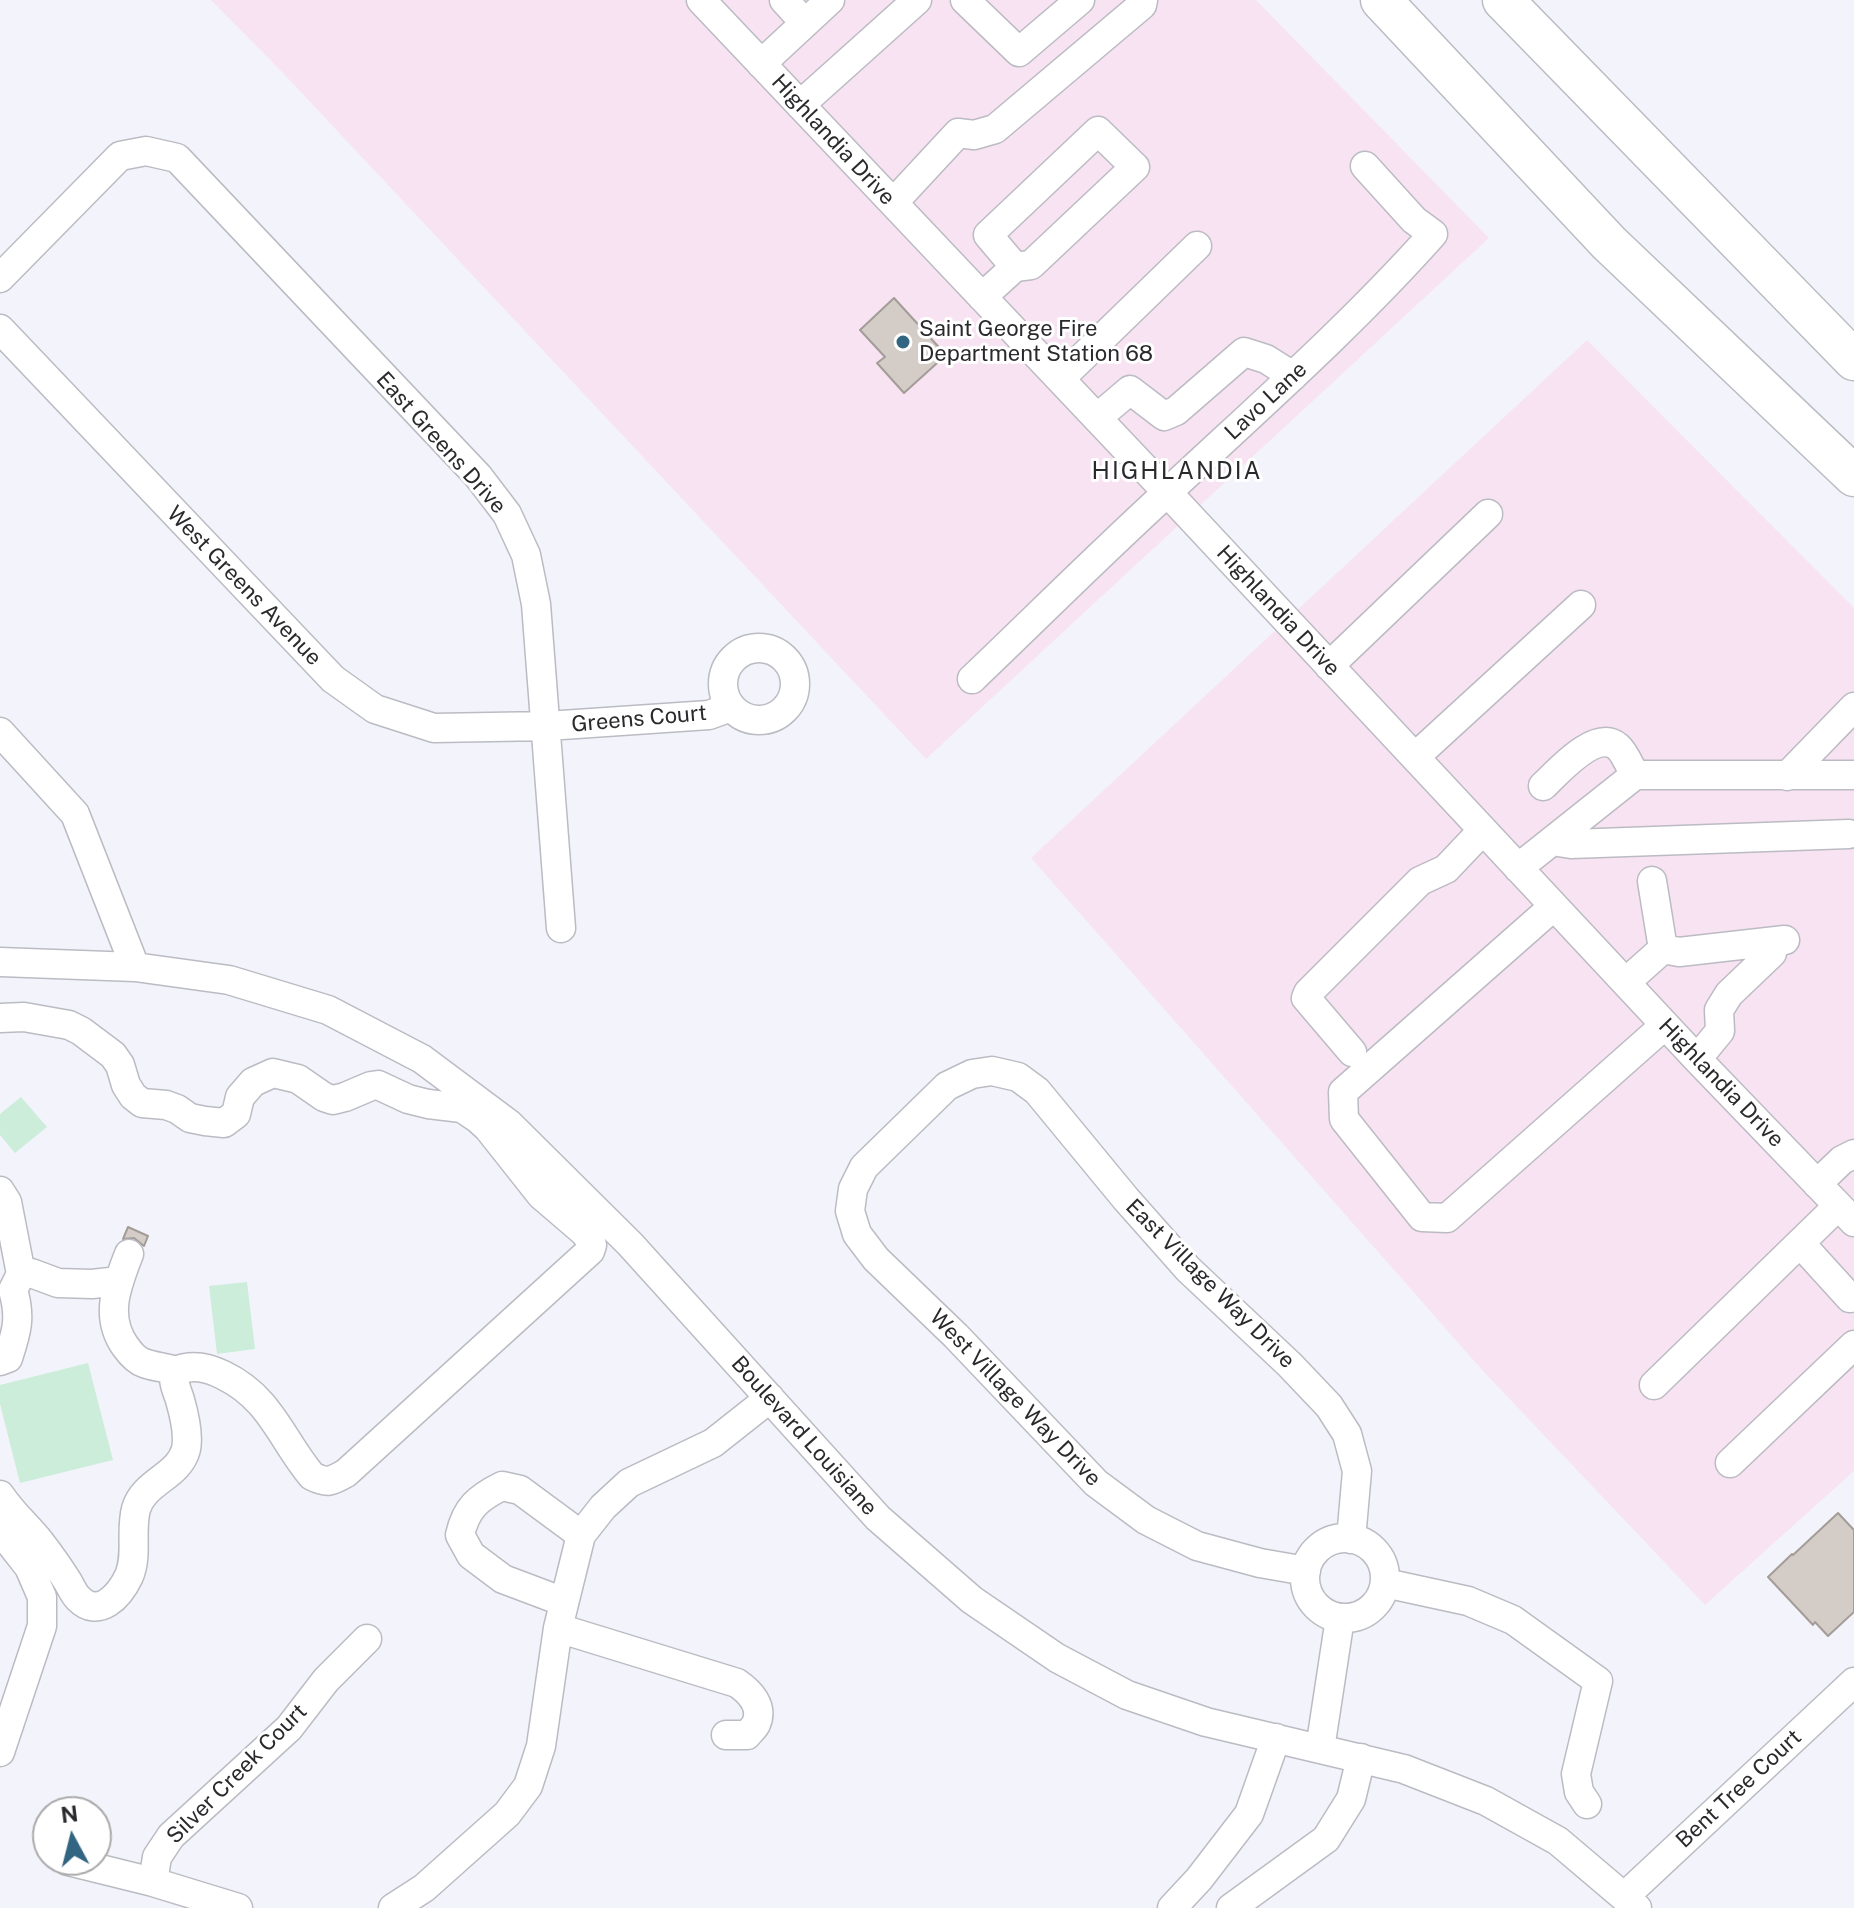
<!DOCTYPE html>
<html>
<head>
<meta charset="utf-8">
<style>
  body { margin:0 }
  #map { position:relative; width:1854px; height:1908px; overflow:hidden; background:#f3f4fb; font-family:"Public Sans",sans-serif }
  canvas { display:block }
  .north { position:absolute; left:32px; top:1796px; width:80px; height:80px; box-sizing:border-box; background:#fff; border:2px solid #aaaaab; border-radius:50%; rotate:353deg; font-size:22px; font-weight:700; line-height:32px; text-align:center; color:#2a2a2d }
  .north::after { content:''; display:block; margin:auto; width:28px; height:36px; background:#316582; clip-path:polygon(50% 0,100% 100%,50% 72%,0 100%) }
</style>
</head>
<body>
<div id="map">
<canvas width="1854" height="1908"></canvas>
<div class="north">N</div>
</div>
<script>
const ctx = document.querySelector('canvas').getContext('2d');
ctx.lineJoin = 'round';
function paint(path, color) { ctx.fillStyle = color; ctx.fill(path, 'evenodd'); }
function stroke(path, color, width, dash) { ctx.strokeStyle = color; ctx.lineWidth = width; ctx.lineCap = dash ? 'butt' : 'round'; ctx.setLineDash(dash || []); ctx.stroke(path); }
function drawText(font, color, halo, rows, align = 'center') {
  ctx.font = font + ' "Public Sans",sans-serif'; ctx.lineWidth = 6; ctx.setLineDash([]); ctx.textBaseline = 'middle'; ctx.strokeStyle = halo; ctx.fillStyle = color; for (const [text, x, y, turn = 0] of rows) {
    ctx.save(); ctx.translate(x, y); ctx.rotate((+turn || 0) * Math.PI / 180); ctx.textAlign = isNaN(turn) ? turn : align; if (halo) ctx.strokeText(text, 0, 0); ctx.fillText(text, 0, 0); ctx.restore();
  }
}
const commercial = new Path2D(`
  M211,0H1256L1489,238L926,759L283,73Z
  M1587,340L1854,608V1471L1705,1605L1483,1371L1031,858Z`);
const green = new Path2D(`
  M21,1097L47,1127L15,1153L0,1135V1114Z
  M247,1282L255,1349L217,1354L209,1286Z
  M88,1363L113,1460L20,1483L0,1404V1385Z`);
const building = new Path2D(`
  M894,298L946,355L904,393L877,363L885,357L860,330Z
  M128,1227L148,1236L144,1246L134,1238L123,1239Z
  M1838,1513L1854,1530V1612L1828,1636L1815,1622L1813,1625L1768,1577L1792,1554L1793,1555Z`);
const minor = new Path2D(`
  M701,0L1167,492L1697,1059L1854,1222
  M784,0L805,23
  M965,0L1019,52L1080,0
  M761,64L830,0
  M800,105L917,0
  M893,203L958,133L974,135L995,129L1142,5L1143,0
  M0,278L120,156L146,151L177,158L478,476L507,514L526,555L536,604L561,928
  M982,297L1015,267L1031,265L1135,167L1098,131L988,235L1015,267
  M0,329L333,679L375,709L434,728L547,726L709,715L731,707
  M1060,379L1197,246
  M1097,418L1130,390L1164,416L1176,411L1244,352L1266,359L1293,376
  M723 684a36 36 0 1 1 72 0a36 36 0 1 1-72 0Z
  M1329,666L1488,514
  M972,679C1038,616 1103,551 1171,489C1260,406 1352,325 1433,234L1414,220L1365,166
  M0,732L75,814L135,967
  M1415,757L1581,605
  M1787,776L1854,707
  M1543,786C1558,772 1596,728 1618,747C1625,753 1630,767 1635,775
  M1552,841L1571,844L1849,834
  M1518,868L1635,775H1854
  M1554,906L1343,1092L1344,1119L1422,1217L1447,1218L1665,1025
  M1663,949L1679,952L1785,940
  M0,962L135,967L229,980L328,1010L422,1059L509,1124L630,1244L878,1518L972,1600L1057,1658L1127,1695L1206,1722L1404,1769L1486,1801L1558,1841L1637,1908
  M1626,982L1663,949L1652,881
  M0,1018L24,1017L69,1025L81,1031L113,1055L120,1065L126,1085L133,1096L142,1103L166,1105L177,1109L190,1118L205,1121L224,1123L236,1114L240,1097L253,1082L273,1073L298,1079L324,1097L333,1100L345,1097L371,1086L378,1085L408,1099L428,1104L462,1108L477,1118L488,1128L541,1195L583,1231L590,1239L592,1245L590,1251L346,1473C332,1481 328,1484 312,1476C281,1439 271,1398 223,1375C207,1367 192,1364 175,1371C172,1382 177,1390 180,1400C184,1414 189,1435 186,1449C179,1477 144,1481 136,1509C130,1531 138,1555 129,1576C120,1595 99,1620 78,1598C74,1594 71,1587 68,1582C60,1569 50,1555 40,1542C27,1526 12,1513 0,1495
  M1352,1052L1306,998L1308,993L1420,881L1446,869L1483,830
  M1697,1059L1720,1031L1719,1010L1729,994L1772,953
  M1817,1184L1842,1160L1854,1154
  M0,1191L7,1202L21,1274L13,1290C21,1317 17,1331 8,1358L0,1361
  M1800,1243L1850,1298
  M129,1254C117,1285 104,1316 125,1346C130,1353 137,1361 144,1363C154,1367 165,1367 175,1371
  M21,1274L31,1273L58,1283L92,1284L119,1281
  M1654,1385L1838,1206
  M1730,1463L1854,1345
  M0,1530L29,1567L42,1597V1626L0,1752
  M1305 1578a40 40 0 1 1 80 0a40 40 0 1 1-80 0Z
  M1306,1571L1260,1563L1197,1546L1146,1520L1096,1483L956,1336L876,1259L857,1234L850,1211L853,1189L864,1167L947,1086L972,1074L992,1071L1018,1077L1037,1091L1126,1199L1188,1269L1290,1365L1329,1406L1347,1434L1357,1471L1351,1539
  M1385,1583L1468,1601L1513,1620L1598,1681L1576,1774L1579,1792L1587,1804
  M564,1602L503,1579L471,1555L460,1535C466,1508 478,1498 502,1486L520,1490L581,1535
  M558,1628L737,1683C750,1692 764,1706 756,1724C754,1728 750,1731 747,1735H726
  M1320,1749L1340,1618
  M68,1861L153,1882L238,1908
  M153,1882L157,1857L171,1836L289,1728L326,1680L367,1639
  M1624,1897L1854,1682
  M393,1908L424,1888L507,1814L528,1786L541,1746L558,1628L581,1535L603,1507L629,1483L713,1443L770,1398
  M1172,1908L1199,1879L1249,1814L1276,1738
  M1231,1908L1326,1839L1351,1799L1361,1758`);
const highway = new Path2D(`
  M1381,0L1609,243L1854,476
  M1503,0L1854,360`);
const markers = [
  [903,342,8,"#316582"]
];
const streetNames = [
  ["Highlandia Drive",833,140,47],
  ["Lavo Lane",1266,401,-43],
  ["East Greens Drive",441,443,48],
  ["West Greens Avenue",244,586,46],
  ["Highlandia Drive",1278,611,47],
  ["Greens Court",639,719,-5],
  ["Highlandia Drive",1721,1083,46],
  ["East Village Way Drive",1210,1284,45],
  ["West Village Way Drive",1015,1398,46],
  ["Boulevard Louisiane",804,1436,48],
  ["Silver Creek Court",237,1774,-45],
  ["Bent Tree Court",1739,1789,-43]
];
const poiNames = [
  ["Saint George Fire",919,329],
  ["Department Station 68",919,354]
];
const neighbourhoodNames = [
  ["HIGHLANDIA",1177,472]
];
paint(commercial, '#f8e3f2');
paint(green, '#cbedda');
paint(building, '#d3ccc7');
stroke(building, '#a39c97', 2);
stroke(minor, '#bbbbc3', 31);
stroke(highway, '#bbbbc3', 43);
stroke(minor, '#fff', 28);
stroke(highway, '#fff', 40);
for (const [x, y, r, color] of markers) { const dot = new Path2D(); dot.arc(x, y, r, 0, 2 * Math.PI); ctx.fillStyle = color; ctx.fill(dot); stroke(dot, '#fff', 3); }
drawText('22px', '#2a2a2d', '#fff', streetNames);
drawText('22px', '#2a2a2d', '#fff', poiNames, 'left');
ctx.letterSpacing = '2px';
drawText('24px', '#2a2a2d', '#fff', neighbourhoodNames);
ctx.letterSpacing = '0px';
</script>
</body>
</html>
